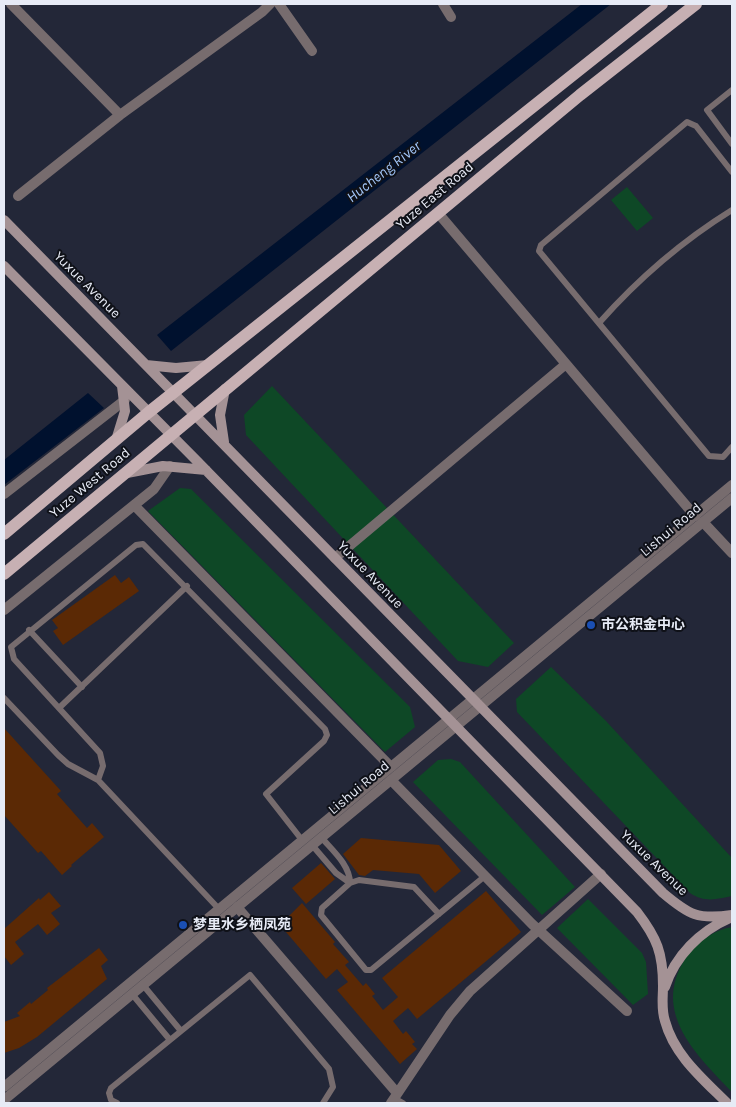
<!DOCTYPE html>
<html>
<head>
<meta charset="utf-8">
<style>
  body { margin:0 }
  #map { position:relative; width:736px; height:1107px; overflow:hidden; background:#232738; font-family:Karla,sans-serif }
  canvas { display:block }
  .frame { position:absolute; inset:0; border:5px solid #e7ebf6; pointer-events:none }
</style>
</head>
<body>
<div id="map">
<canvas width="736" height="1107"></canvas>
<div class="frame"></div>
</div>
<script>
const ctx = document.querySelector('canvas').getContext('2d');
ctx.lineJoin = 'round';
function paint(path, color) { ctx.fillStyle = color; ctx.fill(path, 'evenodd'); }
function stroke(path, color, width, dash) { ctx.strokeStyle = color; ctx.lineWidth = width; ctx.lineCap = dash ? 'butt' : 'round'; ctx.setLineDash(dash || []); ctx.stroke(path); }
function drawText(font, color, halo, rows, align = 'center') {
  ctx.font = font + ' Karla,"Noto Sans SC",sans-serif'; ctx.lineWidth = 4; ctx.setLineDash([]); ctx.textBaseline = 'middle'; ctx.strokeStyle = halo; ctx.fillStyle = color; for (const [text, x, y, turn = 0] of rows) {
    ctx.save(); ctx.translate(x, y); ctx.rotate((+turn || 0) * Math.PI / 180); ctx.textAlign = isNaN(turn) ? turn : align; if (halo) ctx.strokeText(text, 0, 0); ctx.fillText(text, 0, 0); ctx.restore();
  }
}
const green = new Path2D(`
  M627,187L653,218L637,231L611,200Z
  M272,386L514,643L488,667L458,661L246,435L244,415Z
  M180,488L191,489L410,707L415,727L385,752L148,511Z
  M551,667L606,721L732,858V896C717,899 705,903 690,893L517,712L516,699Z
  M451,759L460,762L575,887L542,915L413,782L438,760Z
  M588,899L642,953L646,962L648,994L633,1005L557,928Z
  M732,927V1092C697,1055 651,1013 685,959C696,943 713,930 732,927Z`);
const water = new Path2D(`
  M582,4H611L171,351L157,335Z
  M88,393L104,408L4,485V460Z`);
const building = new Path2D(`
  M115,575L121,583L129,577L139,591L63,645L53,631L58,628L52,620Z
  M4,728L61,791L57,794L87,828L92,823L104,837L71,865L72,866L62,875L41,851L38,853L4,815Z
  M361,838L439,845L461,871L435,893L419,874L373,870L365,876L359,875L343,854Z
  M321,863L335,879L306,904L292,888Z
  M486,891L521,932L417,1019L408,1008L393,1021L403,1034L406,1031L415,1042L412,1044L417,1049L400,1064L337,990L348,982L337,969L326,979L280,925L302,903L335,942L333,944L349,962L345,965L363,986L366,983L375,994L372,996L383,1010L398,997L382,978Z
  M49,892L61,906L51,913L60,924L47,935L38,924L15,942L24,954L11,965L4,956V929L39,898L40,900Z
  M99,948L108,960L101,966L107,979L37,1037L19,1048L4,1053V1022L20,1016L17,1013L30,1002L31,1004L48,990L47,988Z`);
const service = new Path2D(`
  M732,90L707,110L732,144
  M732,172L696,126L687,122L541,245L539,251L709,456L723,457L732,447
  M599,323C638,279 682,241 732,210
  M29,630L82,687
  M4,698L58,755L68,764L98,780L219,909
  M59,708L187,586
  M98,780L103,766L100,753L14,659L11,647L136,545L143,544L325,729L327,735L324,741L266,794L302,840
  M321,837C332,850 350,865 350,883
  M312,845L336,873L350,883
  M439,914L414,887L359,880L350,883L322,908L321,915L366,970H371L485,876
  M143,985L181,1031
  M132,994L170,1040
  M394,1098L403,1103
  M117,1103L111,1100L109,1093L111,1088L250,975L329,1069L333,1087L323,1103`);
const minor = new Path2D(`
  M11,4L120,115L18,196
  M279,4L312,51
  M443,4L451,17
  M120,115L262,12L270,4
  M438,213L695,516
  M4,494L125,400
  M134,505L391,767
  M703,522L732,553
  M335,558L566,364
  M4,610L154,489L170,466
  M391,780L532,924L627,1011
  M237,907L397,1093
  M391,1103L450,1015L470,991L601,874`);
const tertiary = new Path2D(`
  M4,1087L732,485
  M4,1100L732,498`);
const secondary = new Path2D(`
  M4,220L663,893C689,915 698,920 732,915
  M4,266L197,461L637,912C657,938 663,953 663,986C663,998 661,1009 665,1021C674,1055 703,1079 727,1103
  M146,365L176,368L208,365
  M117,437L125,411L122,386
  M224,442L220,415L225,389
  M127,473L163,466L206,470
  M665,987C675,956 700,931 730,918`);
const primary = new Path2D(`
  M4,534L149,412L662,4
  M4,574L580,95L696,4`);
const markers = [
  [591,625,5,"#1a4fb4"],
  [183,925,5,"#1a4fb4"]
];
const streetNames = [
  ["Yuze East Road",435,196,-40],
  ["Yuxue Avenue",87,285,45],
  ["Yuze West Road",90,483,-40],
  ["Lishui Road",671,530,-40],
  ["Yuxue Avenue",370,575,46],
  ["Lishui Road",359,788,-40],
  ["Yuxue Avenue",654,863,44]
];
const poiNames = [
  ["市公积金中心",601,625],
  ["梦里水乡栖凤苑",193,925]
];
const waterNames = [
  ["Hucheng River",384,172,-38]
];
paint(green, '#0e4826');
paint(water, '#00112e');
paint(building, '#5b2905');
stroke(service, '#776c6e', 6);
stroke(minor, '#776c6e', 10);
stroke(tertiary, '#776c6e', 10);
stroke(secondary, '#a49295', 10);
stroke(primary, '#c7b0b3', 12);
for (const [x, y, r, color] of markers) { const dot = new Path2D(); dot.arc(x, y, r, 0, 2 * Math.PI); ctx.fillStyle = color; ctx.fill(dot); stroke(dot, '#0f1118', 2); }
drawText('14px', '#e7ebf6', '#0f1118', streetNames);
drawText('bold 14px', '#e7ebf6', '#0f1118', poiNames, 'left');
drawText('italic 15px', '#a3c7fa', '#0f1118', waterNames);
</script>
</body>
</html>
